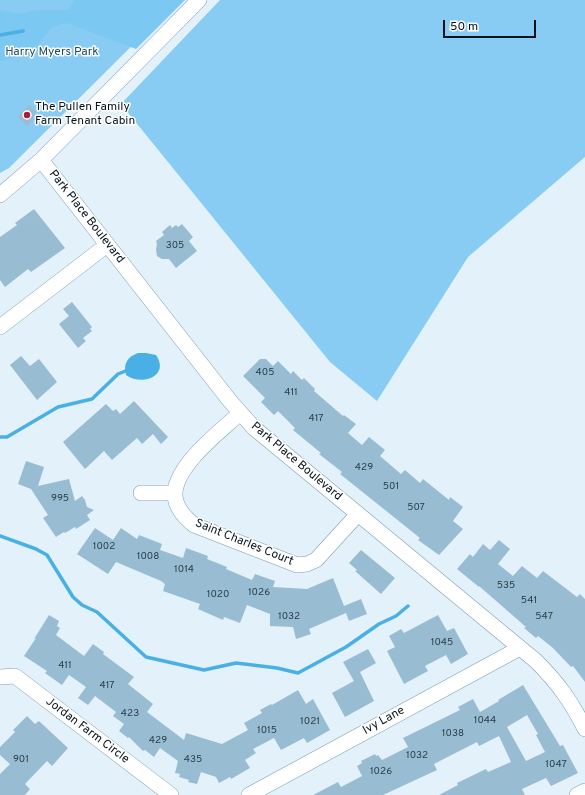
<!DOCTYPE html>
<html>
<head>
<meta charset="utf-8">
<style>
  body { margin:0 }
  #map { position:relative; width:585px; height:795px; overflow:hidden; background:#e3f1fa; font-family:Overpass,sans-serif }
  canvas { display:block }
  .scale { position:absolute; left:443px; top:20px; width:93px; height:18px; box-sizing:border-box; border:2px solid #06131b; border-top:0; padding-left:5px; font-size:12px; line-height:14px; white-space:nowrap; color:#06131b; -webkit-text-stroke:3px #fff; paint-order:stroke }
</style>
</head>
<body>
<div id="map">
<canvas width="585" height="795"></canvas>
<div class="scale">50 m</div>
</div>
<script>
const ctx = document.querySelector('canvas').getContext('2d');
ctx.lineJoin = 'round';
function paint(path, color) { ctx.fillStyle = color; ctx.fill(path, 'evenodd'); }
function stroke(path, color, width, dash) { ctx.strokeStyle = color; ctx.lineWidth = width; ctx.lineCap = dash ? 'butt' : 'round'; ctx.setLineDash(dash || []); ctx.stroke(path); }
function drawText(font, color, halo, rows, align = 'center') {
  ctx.font = font + ' Overpass,sans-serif'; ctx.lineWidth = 3; ctx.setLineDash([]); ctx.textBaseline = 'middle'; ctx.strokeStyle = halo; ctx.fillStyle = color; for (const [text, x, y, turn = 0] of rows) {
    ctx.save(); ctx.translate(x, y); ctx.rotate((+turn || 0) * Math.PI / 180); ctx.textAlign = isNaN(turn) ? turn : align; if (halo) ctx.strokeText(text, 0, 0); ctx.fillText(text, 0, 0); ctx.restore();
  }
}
const green = new Path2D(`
  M0,0H178L9,168L0,173Z
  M220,0H585V157L468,257L377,401L330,362L121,104Z`);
const forest = new Path2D(`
  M75,0H185L136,49L67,23L53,26L39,43L25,56L0,61V10L18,14L38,10H68Z`);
const water = new Path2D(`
  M138,353H146L156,355C170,375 143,387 126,375C123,364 127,357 138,353Z`);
const stream = new Path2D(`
  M0,35L23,31
  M0,437H7L58,407L92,399L118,374L128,370
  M0,536L36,549L47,555L73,597L82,605L97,612L146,657L204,670L236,663L277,668L298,673L346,647L379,624L396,616L408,606`);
const building = new Path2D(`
  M29,105L36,112L34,114L36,116L27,126L18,117Z
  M34,209L65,248L31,272L28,269L5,287L0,280V237L17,225L15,223Z
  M182,224L193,237L189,241L197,251L176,268L169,259H162L157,256L156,250L157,244L156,241L164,235L162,232L170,225L172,228L176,225L178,227Z
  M72,302L92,327L90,329L92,331L83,338L86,341L78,348L59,324L69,316L63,309Z
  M21,356L30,366L39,359L57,382L37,400L10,365Z
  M260,359H266L273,366L278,361L291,374L293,371L302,380L304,378L315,389L314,391L343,416L344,415L356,424L348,433L362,445L369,437L385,450L380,456L401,474L405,470L420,483L423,479L449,500L450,497L463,507L453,521L463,529L439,555L418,540L420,538L340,474L342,472L319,454L321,453L293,430L295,428L278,411L274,415L261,402L265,398L243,376Z
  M134,401L168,437L161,444L153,434L142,444L137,438L112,460L104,451L85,469L63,442L106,404L113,411L116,409L120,414Z
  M26,461L44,467L38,486L69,479L75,501L82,496L85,500L87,507L94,510L87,515L90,520L76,529L75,527L65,533L64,532L56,537L43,518L48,515L31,489L18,484Z
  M95,528L113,540L121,528L137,539L139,535L162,544L160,550L183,558L186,548L208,556L207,559L227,567L226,569L252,580L255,574L275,581L273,587L307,589L333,578L344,606L361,599L367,614L349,621L346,613L309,629L311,634L296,639L293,627L270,626V614L247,605L240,623L224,617L223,620L198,609L200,604L163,591L165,584L161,581L116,562L108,574L77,554Z
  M499,540L510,549L498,564L513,576L522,566L537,578L543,571L577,597L580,594L585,599V682L573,666L571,667L553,648L538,636L536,638L524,628L526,627L479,586V587L457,569L470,554L473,557L483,544L490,550Z
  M361,550L395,578L381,594L355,571L357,570L349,563Z
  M49,615L59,621L57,626L60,628L56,635L84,656L93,644L104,652L103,654L134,677L128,684L153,704L147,712L184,740L186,733L222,744L248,730L244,723L262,713L260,710L271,704L272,705L298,690L306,704L313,699L330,730L307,743L304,738L281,750L274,738L253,749L256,753L245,760L250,768L231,779L230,777L219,783L216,777L201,772L197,784L188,782L189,780L179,777L180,774L175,773L178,761L160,748L154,757L145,750L143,751L129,737L128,738L119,731L124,724L113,716L116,712L95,696L88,705L78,698L86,687L69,675L62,685L45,673L47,671L24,656L36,638L34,639Z
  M438,615L447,631L454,628L468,654L451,664L446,655L425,666L428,671L404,684L387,651L395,647L389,636L401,629L404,633Z
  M368,649L376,663L360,672L374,701L345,717L332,693L354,681L343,662Z
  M523,685L560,746L563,745L578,773L551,786L546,778L522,789L525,795H439L458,785L457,783L486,769L488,772L511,762L499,736L479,746L477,742L434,764L437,770L383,795H313L338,782L341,787L362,776L357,766L362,763L361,761L375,754L376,756L378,755L382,760L408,747L403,738L460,710L458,707L473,699L480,712L499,701L498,700ZM527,715L538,734L536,735L545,752L526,761L507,727Z
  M27,716L35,724L39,721L68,748L52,766L47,761L25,784L30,789L25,795H0V774L10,764L0,755V747L15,732L13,730Z`);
const street = new Path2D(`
  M41,160L230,401L254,428L536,661C558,683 571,701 585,729
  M0,195L41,160L199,0
  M0,327L107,245
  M240,413C220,432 178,463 175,492C174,506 184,517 194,525L297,565L307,564L316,560L358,514
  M141,493H175
  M0,677L15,676L171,795
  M249,795L520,648
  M577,795L585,791`);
const markers = [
  [27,115,4,"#af1b3d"]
];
const numberNames = [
  ["305",175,246],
  ["405",265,373],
  ["411",291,393],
  ["417",316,419],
  ["429",364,468],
  ["501",391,487],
  ["995",60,499],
  ["507",416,508],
  ["1002",104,547],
  ["1008",148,557],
  ["1014",184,570],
  ["535",506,586],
  ["1026",259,593],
  ["1020",218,595],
  ["541",529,601],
  ["1032",289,617],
  ["547",544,617],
  ["1045",442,643],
  ["411",65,666],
  ["417",107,686],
  ["423",130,714],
  ["1044",485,721],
  ["1021",310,722],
  ["1015",267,731],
  ["1038",453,734],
  ["429",158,741],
  ["1032",417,756],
  ["901",21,760],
  ["435",193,760],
  ["1047",556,765],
  ["1026",381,772]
];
const parkNames = [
  ["Harry Myers Park",52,53]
];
const poiNames = [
  ["The Pullen Family",35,108],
  ["Farm Tenant Cabin",35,122]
];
const streetNames = [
  ["Park Place Boulevard",86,217,52],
  ["Park Place Boulevard",296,462,40],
  ["Saint Charles Court",244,543,22],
  ["Ivy Lane",384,721,-29],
  ["Jordan Farm Circle",87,731,37]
];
paint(green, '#88ccf3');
paint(forest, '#7bc8f3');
paint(water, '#48b0e5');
stroke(stream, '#48b0e5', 3.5);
paint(building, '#98bdd2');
stroke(street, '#7c9fb4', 16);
stroke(street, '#fff', 15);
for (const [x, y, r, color] of markers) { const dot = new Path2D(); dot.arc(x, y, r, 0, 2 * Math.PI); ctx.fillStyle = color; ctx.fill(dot); stroke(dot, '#fff', 1.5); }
drawText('10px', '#2a3e49', null, numberNames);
drawText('12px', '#204b61', '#fff', parkNames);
drawText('12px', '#06131b', '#fff', poiNames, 'left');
drawText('12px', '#06131b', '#fff', streetNames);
</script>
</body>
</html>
